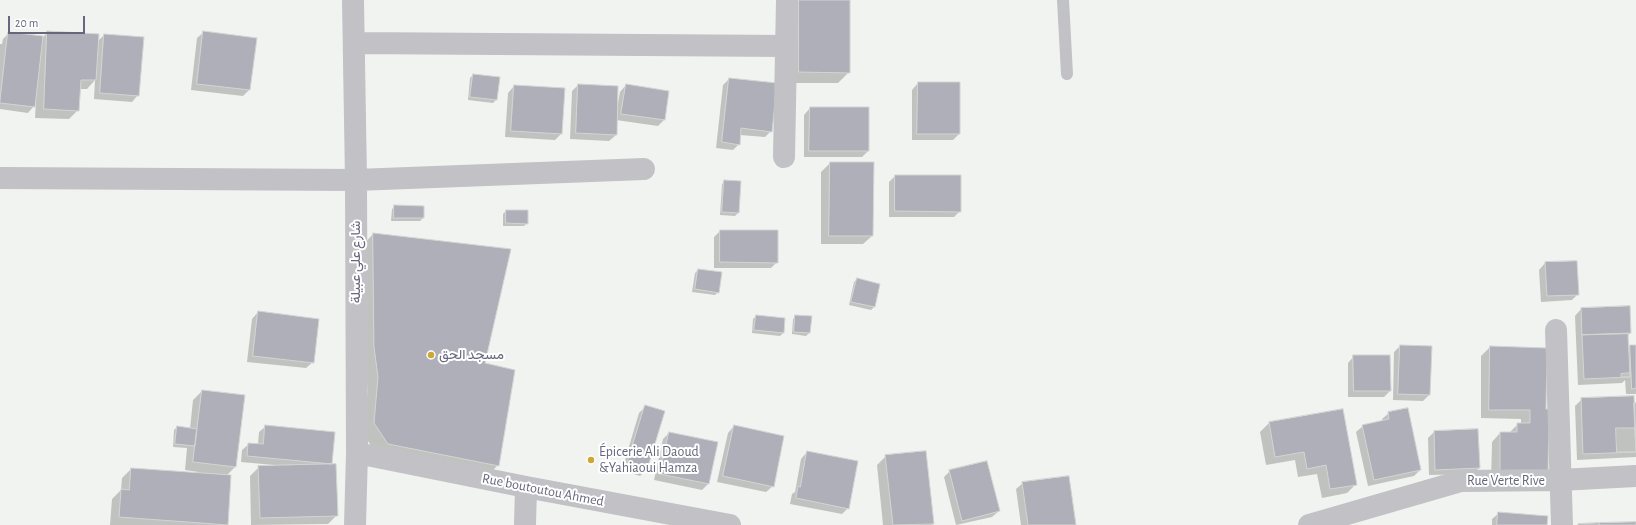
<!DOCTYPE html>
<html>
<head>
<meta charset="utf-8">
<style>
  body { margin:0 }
  #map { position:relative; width:1636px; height:525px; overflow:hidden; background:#f1f3f0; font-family:"Alegreya Sans",sans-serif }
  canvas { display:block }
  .scale { position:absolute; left:8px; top:16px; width:77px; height:18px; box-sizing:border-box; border:2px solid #66667d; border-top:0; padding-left:5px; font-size:12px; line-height:14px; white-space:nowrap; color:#66667d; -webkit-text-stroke:3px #fff; paint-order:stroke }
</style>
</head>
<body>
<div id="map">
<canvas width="1636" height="525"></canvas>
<div class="scale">20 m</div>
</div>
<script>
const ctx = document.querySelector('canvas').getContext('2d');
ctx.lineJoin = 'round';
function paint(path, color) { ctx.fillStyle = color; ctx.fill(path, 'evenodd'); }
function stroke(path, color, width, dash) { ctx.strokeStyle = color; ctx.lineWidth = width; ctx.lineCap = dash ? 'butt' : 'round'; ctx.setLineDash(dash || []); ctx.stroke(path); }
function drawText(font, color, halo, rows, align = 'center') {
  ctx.font = font + ' "Alegreya Sans",Vazirmatn,sans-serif'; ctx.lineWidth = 4; ctx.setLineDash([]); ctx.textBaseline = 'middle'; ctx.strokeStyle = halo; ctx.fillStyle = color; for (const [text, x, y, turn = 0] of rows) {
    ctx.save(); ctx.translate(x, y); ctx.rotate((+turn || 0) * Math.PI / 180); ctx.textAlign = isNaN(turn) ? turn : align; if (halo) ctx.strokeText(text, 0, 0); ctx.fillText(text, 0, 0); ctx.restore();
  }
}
const shadow = new Path2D(`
  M789,0H849V72L838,83H788Z
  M48,32L97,42L104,35L138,95L132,102L94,99L95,80L87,89H79L78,110L69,119L35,118L36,100H35L34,106L28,113L0,109V44H2L3,39L9,33L43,37Z
  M204,32L249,90L243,96L191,90L197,38Z
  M473,75L499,78L496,100L493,103L468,100L470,78Z
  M729,79L771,131L765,137L740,135L739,144L733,150L716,148L723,85Z
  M918,83H959V134L953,140H912V90Z
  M578,85L618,103L620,92L626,85L664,120L658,126L616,120V135L609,141L570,139L572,91Z
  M514,86L561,134L555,140L505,137L508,93Z
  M810,108L868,151L862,157H804V115Z
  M830,163H873L872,236L863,244H821V172Z
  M895,176L960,211L954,217H889V182Z
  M725,181L738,213L735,216L720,215L722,184Z
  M395,206L423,218L420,221H391L392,209Z
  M506,211L527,223L524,226H503V214Z
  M720,231L777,262L771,268H714V237Z
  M373,234L498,465L487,476L377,455L364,435L368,389L363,358V245Z
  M1545,263L1578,294L1572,300L1541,302L1539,270Z
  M698,270L718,292L715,295L692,292L695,273Z
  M857,279L874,307L871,310L849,305L854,282Z
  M1629,307L1630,333L1627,337V349L1630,346H1636V394H1626L1625,380L1622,383L1578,385L1575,316L1581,309Z
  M258,312L313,362L306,368L247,362L252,319Z
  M756,316L784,319L783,333L780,336L752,333L753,319Z
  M796,316L809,333L806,336L792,334L793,319Z
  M1400,346L1429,395L1423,401L1393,400L1394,352Z
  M1490,347L1545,410L1491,484L1492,442L1500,433H1509L1518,424H1521V419L1481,418V356Z
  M1354,356L1390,391L1384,397H1348V363Z
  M202,391L235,467L226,476H230L227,525H110L112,499L121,490L122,478L131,469L198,474V472L185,470L187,448L173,447L174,430L177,427L190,429L193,400Z
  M1582,399L1636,404V457L1577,460L1575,406Z
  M646,406V470L640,476L622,470L639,413Z
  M1389,413L1420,470L1414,476L1368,486L1356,432L1363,426L1383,421L1382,419Z
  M1269,423L1356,484L1347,493L1322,498L1317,474L1298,477L1295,460L1266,465L1260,432Z
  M266,426L331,464L329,466L337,515L328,524L251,525L250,476L259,467H274V465L241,462L242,450L249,444H258L259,432Z
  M734,426L773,486L766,492L717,482L728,433Z
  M1434,432L1479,468L1473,474L1429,475L1428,438Z
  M669,433L717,443L708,484L702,490L654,480L663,439Z
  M807,452L848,508L842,514L790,504L792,494L795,492L801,459Z
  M886,456L933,523L931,525H883L877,465Z
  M950,471L999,511L992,517L956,525L944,477Z
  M1023,483L1075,525H1021L1016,489Z
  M1499,513L1546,525H1492V519Z`);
const building = new Path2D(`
  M799,0H850V73L799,72Z
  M47,31L99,34L96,80H81L79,111L44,109Z
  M203,31L257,38L250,90L197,84Z
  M8,32L43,36L35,107L0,103Z
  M104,34L144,37L139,96L100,93Z
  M473,74L500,77L497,100L470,97Z
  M729,78L777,83L772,132L741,128L740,145L722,142Z
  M918,82H960V134H917Z
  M578,84L618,86L617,135L576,133Z
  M626,84L669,91L665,120L621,114Z
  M514,85L565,88L562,134L511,131Z
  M810,107H869V151H809Z
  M830,162H874L873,236H829Z
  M895,175H961V212L895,211Z
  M724,180L741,181L739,213L722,212Z
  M394,205L424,206V218H394Z
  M506,210H528V224L506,223Z
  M720,230H778V263L720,262Z
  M373,233L511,249L485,363L515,370L499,466L388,444L374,423L378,377L374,347Z
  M1577,261L1579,295L1547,296L1545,262Z
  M698,269L722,272L719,293L695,289Z
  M857,278L880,284L875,307L851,302Z
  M1630,306L1631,333L1582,335L1581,308Z
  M258,311L319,319L314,363L253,356Z
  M756,315L785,318L784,333L754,330Z
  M795,315L812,316L810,333L794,332Z
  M1628,334L1630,377L1584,379L1582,335Z
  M1400,345L1432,346L1430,395L1398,394Z
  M1630,345H1636V388L1632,389Z
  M1490,346L1547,348L1546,409H1549L1548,476H1500V432H1517V423H1530V410H1489Z
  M1353,355H1390L1391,391H1354Z
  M1630,373V377H1621V374Z
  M202,390L245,395L236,467L193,462Z
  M1634,396L1636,452L1583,454L1581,398Z
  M1634,403H1636V450Z
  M645,405L665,411L647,470L627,464Z
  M1408,408L1421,470L1374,480L1362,425L1389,419L1388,412Z
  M1343,409L1357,485L1330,489L1326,465L1307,469L1304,452L1275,457L1269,422Z
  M265,425L335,432L332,464L247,456L248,443L263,444Z
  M734,425L784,436L774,487L723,476Z
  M177,426L197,429L195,446L175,444Z
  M1616,428H1635L1636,452H1617Z
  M1478,429L1480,468L1435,470L1434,431Z
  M669,432L718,442L709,484L660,474Z
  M807,451L858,461L849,509L796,498L798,486L800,487Z
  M926,451L934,524L893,525L885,455Z
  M987,461L1000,511L962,521L949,470Z
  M336,464L338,516L260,518L258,466Z
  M131,468L231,475L228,525L119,517L121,489L129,490Z
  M1069,476L1076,525H1028L1022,482Z
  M1498,512L1548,516L1547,525H1497Z
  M1636,522V525H1599V523Z
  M1599,523V525H1578V524Z`);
const lane = new Path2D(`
  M1063,0L1067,74`);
const street = new Path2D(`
  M353,0L356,180L357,453L355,525
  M355,43L786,46
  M784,157L787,0
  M0,178L356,180L644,169
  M1556,330L1562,525
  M357,453L526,487L730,525
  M525,525L526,487
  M1309,525L1461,481L1560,480L1636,476`);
const markers = [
  [431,355,4,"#cca836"],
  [591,460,4,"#cca836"]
];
const streetNames = [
  ["شارع علي عبيلة",356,262,-90],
  ["Rue Verte Rive",1506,481],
  ["Rue boutoutou Ahmed",543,490,11]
];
const poiNames = [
  ["مسجد الحق",439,355],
  ["Épicerie Ali Daoud",599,452],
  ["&Yahiaoui Hamza",599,468]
];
paint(shadow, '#0003');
paint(building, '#aeafb8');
stroke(building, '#d3d4d2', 1);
stroke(lane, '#c1c1c6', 12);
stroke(street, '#c1c1c6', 22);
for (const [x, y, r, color] of markers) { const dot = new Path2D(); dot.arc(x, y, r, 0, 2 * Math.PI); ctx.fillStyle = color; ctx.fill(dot); stroke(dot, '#fff', 1.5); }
drawText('14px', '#66667d', '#fff', streetNames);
drawText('14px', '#66667d', '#fff', poiNames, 'left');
</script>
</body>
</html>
